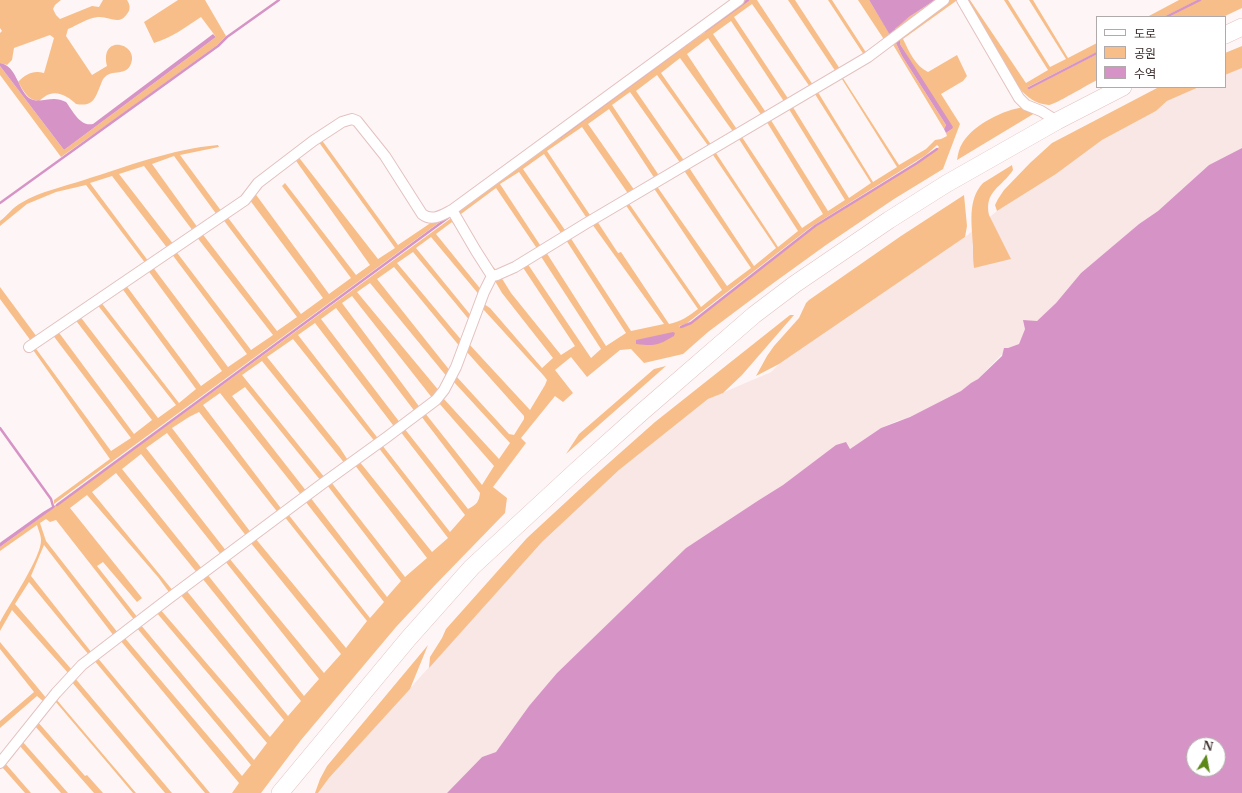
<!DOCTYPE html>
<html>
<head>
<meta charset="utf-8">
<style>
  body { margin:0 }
  #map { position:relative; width:1242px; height:793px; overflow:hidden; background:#fef6f6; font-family:"Libre Baskerville","Noto Sans KR",serif }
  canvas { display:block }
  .legend { position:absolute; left:1096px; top:16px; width:130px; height:72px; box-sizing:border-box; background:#fff; border:1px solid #b0abaa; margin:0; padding:5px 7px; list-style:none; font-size:12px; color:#392c2b }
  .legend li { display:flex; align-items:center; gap:8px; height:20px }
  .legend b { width:20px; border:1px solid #b0abaa }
  .north { position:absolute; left:1186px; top:737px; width:40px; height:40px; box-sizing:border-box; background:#fff; border:1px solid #b0abaa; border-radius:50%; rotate:11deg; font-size:11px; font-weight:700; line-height:16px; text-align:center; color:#392c2b }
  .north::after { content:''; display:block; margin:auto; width:14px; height:18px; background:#5b8817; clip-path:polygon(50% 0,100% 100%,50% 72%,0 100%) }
</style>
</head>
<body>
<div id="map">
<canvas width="1242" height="793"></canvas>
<ul class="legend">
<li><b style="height:5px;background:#fff"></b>도로</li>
<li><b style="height:11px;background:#f7be89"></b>공원</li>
<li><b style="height:11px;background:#d694c6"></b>수역</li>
</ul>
<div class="north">N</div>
</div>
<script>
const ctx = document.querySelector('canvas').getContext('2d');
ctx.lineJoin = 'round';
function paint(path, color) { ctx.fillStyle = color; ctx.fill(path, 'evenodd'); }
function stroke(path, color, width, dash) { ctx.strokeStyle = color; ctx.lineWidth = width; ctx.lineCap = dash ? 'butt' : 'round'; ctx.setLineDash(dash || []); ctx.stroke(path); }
const built = new Path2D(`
  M1242,68V148L1209,165L1158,211L1139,224L1081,273L1056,303L1037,321L1025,329L1019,344L1008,348L978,379L954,396L905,419L897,421L881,428L850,449L822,456L783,485L759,500L686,548L557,673L529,706L496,752L482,757L447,793H318L329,778L542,542L619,470L708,399L771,372L779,364L965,237L997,211L1056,174L1102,140L1156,111L1167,101L1199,87H1225V75Z`);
const green = new Path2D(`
  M0,0H61L55,5L53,9L56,15L60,19L92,6L99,7L103,0H127C130,5 131,9 127,14C119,26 109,16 98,17C87,18 78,25 68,29L66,36L92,75L107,66C99,32 142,44 130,66C123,78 107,66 101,84C95,98 94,107 76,104C70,98 59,91 50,94C46,95 43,98 39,101C27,100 24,91 18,82C26,74 33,70 44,73L54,38L50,35L14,48L12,60L7,65L0,63V33L2,31L0,28Z
  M178,0H205L226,36L216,46L111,122L61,157L0,75V66L64,150L216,37L201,17C186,27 171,38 154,43L144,22Z
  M749,0H757L813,85L810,87L752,4L734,17L789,100L785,103L731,21L713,34L767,114L762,116L708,38L687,54L738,131L734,133L680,58L661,73L712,146L709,147L657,75L636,91L685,162L681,164L630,92L612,105L660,177L655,179L609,109L588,124L635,191L629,195L582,127L547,151L592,218L588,220L544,154L523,169L567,233L563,236L519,172L500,184L542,248L538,250L496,188L461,214L460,216C471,233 485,260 498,272H496L472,239L458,212Z
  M788,0H795L840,69L836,72Z
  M828,0H832L867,54L864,55Z
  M858,0H869L890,34L901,23L909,17L935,0H942L885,41Z
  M948,0H958L956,1L903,39C909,51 915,66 928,72L957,55L967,76L963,81L941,94L960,124L943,169L894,199L826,245L772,284L708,332L683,354L644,363L631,349L620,350L587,377L571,357L555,370L573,393L563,402L555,396L521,438L526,443L493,487L507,498L505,513L437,583L396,627L301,740L261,793H232L239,783L120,640L124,637L242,776L251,765L136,627L140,624L254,760L267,743L156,612L160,609L270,737L284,720L180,594L186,590L288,716L301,701L202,578L207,574L304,696L319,679L225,561L229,558L324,673L341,654L250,542L255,538L346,648L367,621L284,516L288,514L370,618L384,602L305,501L310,497L387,597L401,581L327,485L331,482L405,577L427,558L354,464L359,461L432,552L448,538L378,447L382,445L450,532L465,515L400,431L404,428L468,509C476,505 479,502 480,493L421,416L425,413L482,485L494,466L438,402L443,398L499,459L510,443L453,381L456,376L509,434L514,435L524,419V416L466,351L469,344L530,410L545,385L547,380L544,376L483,309L484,304L490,308L542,368L553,358L502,293L495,281L501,277L511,293L561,355L575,346L522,266L527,263L591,358L601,349L540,255L546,252L606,346L626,333L566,240L570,237L631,331L664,324L592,224L597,221L618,253L621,252L669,324C680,322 689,316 698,309L625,204L628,202L701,307L722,290L653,187L656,185L727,286L751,268L683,169L688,166L754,266L776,248L711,152L714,150L778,247L798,231L737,136L740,134L802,228L823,214L765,119L769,117L828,211L845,200L787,106L791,104L849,198L871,183L813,91L816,89L873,182L897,167L840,76L841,75L899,165L926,149L935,140L941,139L947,136L946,133L952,129L900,44V38ZM937,145L939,147L930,155L815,227L692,323L681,328L679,326L686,324L811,227L926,155Z
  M967,0H970L1026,83L1048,70L1004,0H1008L1050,67L1066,59L1029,0H1033L1068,58L1097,43V52L1028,87L1029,89L1097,54V80C1089,84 1054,105 1049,105C1035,104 1027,97 1019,88Z
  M1179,0H1198L1164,17H1147Z
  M1201,0H1242V8L1223,17H1168Z
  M895,41L902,56L946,125L944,129L892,43Z
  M1242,46V68L1225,75V53Z
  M1159,87H1199L1167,101L1156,111L1102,140L1056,174L997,211L995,205L998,199L1004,190L1030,163L1052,143Z
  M1024,107L1035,113L957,160C958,154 959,148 963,142C975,124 1003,110 1024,107Z
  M321,139L398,245L435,220L450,214L475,253L452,222L436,234L483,292L481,297L431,237L416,248L473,318L471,322L413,252L397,263L463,342L461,348L394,267L377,279L451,372L448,378L370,283L357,292L440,392L433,399L352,296L342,303L421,409L416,413L336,308L321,319L401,424L396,429L315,323L298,335L380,441L376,443L293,339L267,357L340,448L349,462L346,465L262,361L242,375L325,478L321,481L245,387L232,396L307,492L302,496L220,393L203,405L283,511L279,514L199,412L189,417L172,428L252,534L247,537L167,433L146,448L227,552L222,556L141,454L122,469L203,570L198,574L116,473L92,492L174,592L171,595L158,577L87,495L70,508L142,598L137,602L103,562L97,566L138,618L135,621L56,520L50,522L46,519L40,523L46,541L118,633L114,636L44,545L31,576L92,653L89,655L29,582L15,604L72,670L69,674L12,610L0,631V622C9,605 42,556 41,540C41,535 38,529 37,525L0,551V547L450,219V217L448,216L54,504V500L110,459L31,347L34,346L111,451L131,438L52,334L57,330L134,434L152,420L74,318L79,315L158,418L176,405L96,303L100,301L179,403L196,389L121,287L125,284L201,386L222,371L147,269L152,266L228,367L247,354L171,253L175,250L251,350L273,335L196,236L201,232L277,331L297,317L222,218L226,215L301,314L323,298L249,199L254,192L329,294L351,278L282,186L285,183L356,275L370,265L294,158L297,155L378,259L395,248L318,141Z
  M218,145L219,147L180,155L222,212L217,215L174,156L152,164L198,228L193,231L144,166L119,174L174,245L168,249L112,176L90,183L149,262L146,264L86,185L56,192L27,204L0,226V221C8,215 13,207 21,203C41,191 63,187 84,180C128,166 172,149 218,145Z
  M1012,165L1013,170C1002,187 984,191 989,215L1011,259L974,268C973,261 973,254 973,246C972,225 967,200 983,183Z
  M964,195L967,226L965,237L779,364L756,376L767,356L774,346L799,318L806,303L809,300L901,236Z
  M0,287L37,337L31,341L0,299Z
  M790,315H794L742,375L723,393L708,399L619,470L542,542L429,668L430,657L442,638L446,629L527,538L593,477L655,422Z
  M666,366L566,454L579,434L654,369Z
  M0,642L47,699L44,702L37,696L0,728V721L34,692L0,649Z
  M428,645L410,689L329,778L318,793H315L320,779L327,766Z
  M97,657L210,793H205L93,659Z
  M74,677L172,793H165L71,681Z
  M56,699L136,793H133L55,701Z
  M37,721L85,776L87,775L103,793H94L34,725Z
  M22,741L68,793H61L19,745Z
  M5,763L31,793H25L2,767Z`);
const water = new Path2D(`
  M869,0H935L909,17L895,29L896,30L890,35Z
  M213,34L216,37L64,150L0,66V63C17,66 17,88 29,98C37,103 45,99 54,99C58,99 62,100 66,102C73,111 80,127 93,124Z
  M900,38V44L953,127L952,129L946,133L944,129L946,125L902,56L895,41Z
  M1242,148V793H447L482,757L496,752L529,706L557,673L686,548L759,500L783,485L836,445L846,442L850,449L881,428L910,417L961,391L971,383L978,379L1002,356L1004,348H1008L1019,344L1025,329L1023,320L1037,321L1056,303L1081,273L1139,224L1158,211L1209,165ZM1194,745H1218V769H1194Z
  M673,332L675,333L674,336C657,346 655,346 636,344V340Z
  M57,505L54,508L0,547V543L1,542L43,512L53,506Z`);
const stream = new Path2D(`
  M1166,17L1200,0
  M705,31L748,0
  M1029,88L1097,53
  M560,137L699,35
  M0,203L218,46L227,37L279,0
  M681,327L691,323L815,226L917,163L937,149
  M0,428L51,499L53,506
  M57,505L449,217`);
const minor = new Path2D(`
  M962,0L1019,98L1026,105L1041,111L1057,121
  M452,210L476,251L492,276
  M492,276L497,275L515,267L585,224L868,57L944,0
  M29,347L245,200L258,183L313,141L342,122L352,119L357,121L385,156L422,214C432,222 442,215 452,210L739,0
  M0,763L56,693L82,665L168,599L322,484L387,437L436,400L444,390L456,367L484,292L492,276`);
const trunk = new Path2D(`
  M1225,35L1242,27
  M280,793L408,639L472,567L577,470L642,412L754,315L795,284L889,220L946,184L1057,121L1123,87`);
paint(built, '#f9e7e6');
paint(green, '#f7be89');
paint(water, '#d694c6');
stroke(stream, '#d694c6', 2.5);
stroke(minor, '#e4c1c0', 12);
stroke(trunk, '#e4c1c0', 18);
stroke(minor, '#fff', 10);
stroke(trunk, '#fff', 17);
</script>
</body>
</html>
